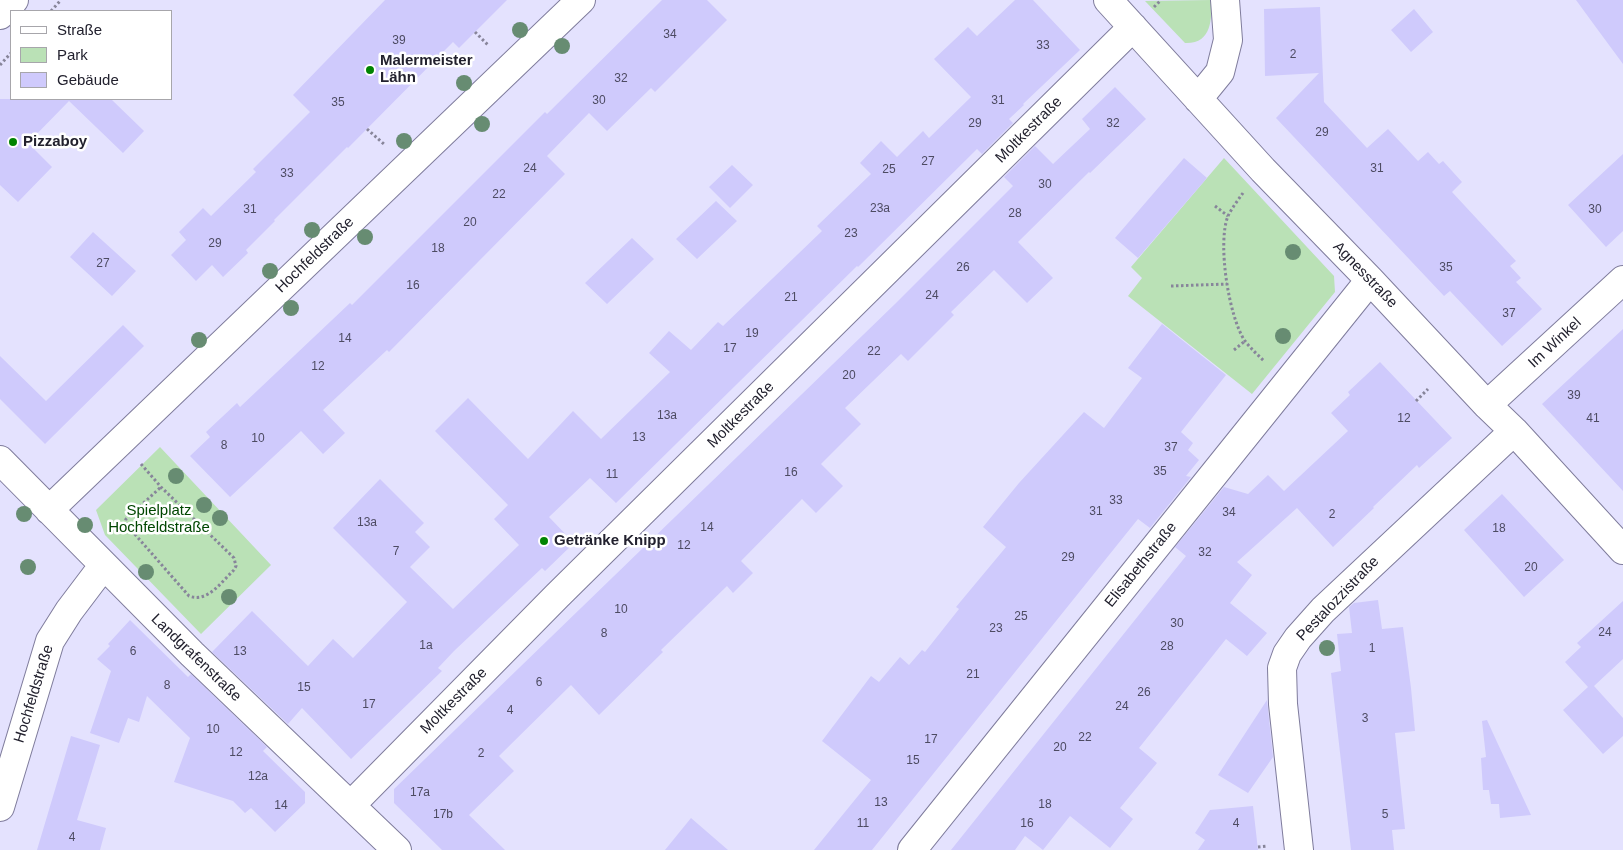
<!DOCTYPE html>
<html>
<head>
<meta charset="utf-8">
<style>
  body { margin:0 }
  #map { position:relative; width:1623px; height:850px; overflow:hidden; background:#e4e2fe; font-family:Arial,sans-serif }
  canvas { display:block }
  .legend { position:absolute; left:10px; top:10px; width:162px; height:90px; box-sizing:border-box; background:#fff; border:1px solid #a7a6ab; margin:0; padding:6px 9px; list-style:none; font-size:15px; color:#22212e }
  .legend li { display:flex; align-items:center; gap:10px; height:25px }
  .legend b { width:25px; border:1px solid #a7a6ab }
</style>
</head>
<body>
<div id="map">
<canvas width="1623" height="850"></canvas>
<ul class="legend">
<li><b style="height:6px;background:#fff"></b>Straße</li>
<li><b style="height:14px;background:#bae1b6"></b>Park</li>
<li><b style="height:14px;background:#cfcafc"></b>Gebäude</li>
</ul>
</div>
<script>
const ctx = document.querySelector('canvas').getContext('2d');
ctx.lineJoin = 'round';
function paint(path, color) { ctx.fillStyle = color; ctx.fill(path, 'evenodd'); }
function stroke(path, color, width, dash) { ctx.strokeStyle = color; ctx.lineWidth = width; ctx.lineCap = dash ? 'butt' : 'round'; ctx.setLineDash(dash || []); ctx.stroke(path); }
function drawText(font, color, halo, rows, align = 'center') {
  ctx.font = font + ' Arial,sans-serif'; ctx.lineWidth = 5; ctx.setLineDash([]); ctx.textBaseline = 'middle'; ctx.strokeStyle = halo; ctx.fillStyle = color; for (const [text, x, y, turn = 0] of rows) {
    ctx.save(); ctx.translate(x, y); ctx.rotate((+turn || 0) * Math.PI / 180); ctx.textAlign = isNaN(turn) ? turn : align; if (halo) ctx.strokeText(text, 0, 0); ctx.fillText(text, 0, 0); ctx.restore();
  }
}
const green = new Path2D(`
  M1211,0C1212,19 1212,44 1185,43L1145,1Z
  M1224,158L1334,276L1335,292L1252,394L1128,296L1142,278L1131,267Z
  M160,447L271,565L201,634L105,535L96,510Z`);
const building = new Path2D(`
  M385,0H507L459,48L453,42L348,148L347,147L274,220L275,221L246,250L248,253L223,277L212,265L196,281L171,255L186,240L179,232L203,208L211,216L256,172L253,169L310,112L293,95Z
  M662,0H707L727,20L655,92L651,88L607,131L589,113L547,156L565,174L389,352L387,350L323,410L345,433L323,454L301,431L230,497L190,456L210,437L206,432L237,403L240,407L350,303L352,305L545,112L547,114Z
  M1015,0H1033L1080,50L1023,104L1024,105L1009,119L1013,123L982,154L977,149L858,267L857,266L616,503L590,478L549,517L574,543L545,571L542,568L454,651L438,668L442,671L351,759L302,708L288,724L212,652L252,611L308,666L333,639L353,658L407,602L333,528L380,479L424,523L415,532L430,547L410,567L453,609L519,545L494,519L508,505L435,431L468,398L528,459L573,411L601,439L670,372L649,353L669,331L691,350L718,322L723,326L822,231L817,226L871,174L860,163L881,141L897,157L923,131L929,138L971,97L934,59L968,27L977,36Z
  M1576,0H1623V64L1595,26Z
  M1320,7L1324,102L1367,148L1388,129L1418,161L1428,152L1439,164L1443,161L1462,182L1452,192L1516,261L1510,266L1521,278L1516,282L1542,309L1502,346L1450,291L1444,296L1276,118L1319,73L1265,76L1264,9Z
  M1414,9L1433,32L1411,52L1391,30Z
  M1115,87L1146,119L1090,173L1089,172L1018,242L1053,278L1027,303L994,270L951,312L954,315L908,361L901,354L845,408L861,424L821,464L843,486L816,513L802,499L741,561L753,573L733,593L727,586L661,650L663,652L599,715L571,685L499,756L514,771L469,815L505,850H442L394,803V789L895,304L1013,186L1004,177L1035,146L1053,164L1090,129L1082,119Z
  M0,99H111L144,131L123,153L69,101L28,143L52,167L18,202L0,185Z
  M1623,154V231L1606,247L1568,205Z
  M1184,158L1207,178L1138,258L1115,238Z
  M732,165L753,185L730,208L709,187Z
  M716,201L737,221L697,259L676,239Z
  M93,232L136,271L112,296L70,257Z
  M632,238L654,259L607,304L585,283Z
  M1162,324L1226,375L1181,432L1193,443L1188,450L1199,460L1186,476L1191,477L1150,528L1138,519L872,850H814L871,780L822,741L871,676L879,682L900,657L909,665L922,650L925,652L959,609L956,607L1006,547L983,527L1019,483L1084,412L1104,428L1142,378L1128,368Z
  M123,325L144,346L45,444L0,399V356L46,401Z
  M1623,329V491L1542,404Z
  M1380,362L1452,438L1419,468L1417,465L1373,507L1374,508L1333,547L1297,508L1237,562L1252,575L1230,603L1267,633L1247,656L1226,639L1139,748L1157,763L1120,808L1133,819L1110,848L1070,816L1043,850L1025,836L1015,850H951L1186,556L1175,547L1224,487L1248,494L1268,475L1284,491L1348,431L1331,413L1350,395L1348,392Z
  M1502,494L1564,560L1524,597L1464,530Z
  M1378,600L1382,629L1403,627L1411,688L1415,731L1395,733L1405,829L1392,830L1394,850H1351L1331,673L1341,671L1337,634L1352,633L1349,607L1354,603Z
  M1623,601V659L1594,686L1623,718V736L1603,754L1563,710L1588,687L1565,662L1581,647L1577,643Z
  M130,620L188,677L191,674L267,747L263,751L305,792V803L275,832L251,808L245,813L233,801L174,782L190,738L147,696L139,722L128,718L119,743L90,733L111,671L97,659L110,646L108,644Z
  M1267,700L1273,757L1248,793L1218,775Z
  M1487,720L1497,742L1531,815L1500,818L1499,804H1491L1489,790H1483L1481,758L1486,757L1482,721Z
  M71,736L100,745L77,820L106,828L100,850H37Z
  M1253,806L1258,850H1198L1205,840L1195,833L1210,810Z
  M691,818L728,850H665Z`);
const path = new Path2D(`
  M1154,7L1161,0
  M51,11L61,0
  M475,32L489,46
  M0,65L11,53
  M367,129L385,145
  M1243,193C1238,200 1232,208 1228,216C1217,243 1229,318 1245,341C1251,349 1258,355 1264,361
  M1215,206L1228,216
  M1171,286L1227,284
  M1234,350L1245,341
  M1416,401L1428,389
  M141,464L161,487L234,558L236,566L234,570C221,582 208,603 189,596L125,523L126,519L161,487
  M1258,847L1267,846`);
const minor = new Path2D(`
  M1108,0L1263,170L1370,280L1487,405L1514,431L1623,550
  M0,15L14,0
  M1198,99L1220,72L1228,40L1225,0
  M1487,405L1623,280
  M0,460L192,654L397,850
  M49,510L581,0
  M351,805L557,596L1133,27
  M0,807L50,641L69,611L103,566
  M912,850L1370,280
  M1299,850L1283,704L1282,668L1287,654L1298,638L1323,610L1514,431`);
const trees = [
  [520,30],
  [562,46],
  [464,83],
  [482,124],
  [404,141],
  [312,230],
  [365,237],
  [1293,252],
  [270,271],
  [291,308],
  [1283,336],
  [199,340],
  [176,476],
  [204,505],
  [24,514],
  [220,518],
  [85,525],
  [28,567],
  [146,572],
  [229,597],
  [1327,648]
];
const markers = [
  [370,70,5,"#008402"],
  [13,142,5,"#008402"],
  [544,541,5,"#008402"]
];
const numberNames = [
  ["34",670,35],
  ["39",399,41],
  ["33",1043,46],
  ["2",1293,55],
  ["32",621,79],
  ["30",599,101],
  ["31",998,101],
  ["35",338,103],
  ["29",975,124],
  ["32",1113,124],
  ["29",1322,133],
  ["27",928,162],
  ["24",530,169],
  ["31",1377,169],
  ["25",889,170],
  ["33",287,174],
  ["30",1045,185],
  ["22",499,195],
  ["23a",880,209],
  ["31",250,210],
  ["30",1595,210],
  ["28",1015,214],
  ["20",470,223],
  ["23",851,234],
  ["29",215,244],
  ["18",438,249],
  ["27",103,264],
  ["26",963,268],
  ["35",1446,268],
  ["16",413,286],
  ["24",932,296],
  ["21",791,298],
  ["37",1509,314],
  ["19",752,334],
  ["14",345,339],
  ["17",730,349],
  ["22",874,352],
  ["12",318,367],
  ["20",849,376],
  ["39",1574,396],
  ["13a",667,416],
  ["12",1404,419],
  ["41",1593,419],
  ["13",639,438],
  ["10",258,439],
  ["8",224,446],
  ["37",1171,448],
  ["35",1160,472],
  ["16",791,473],
  ["11",612,475],
  ["33",1116,501],
  ["31",1096,512],
  ["34",1229,513],
  ["2",1332,515],
  ["13a",367,523],
  ["14",707,528],
  ["18",1499,529],
  ["12",684,546],
  ["7",396,552],
  ["32",1205,553],
  ["29",1068,558],
  ["20",1531,568],
  ["10",621,610],
  ["25",1021,617],
  ["30",1177,624],
  ["23",996,629],
  ["24",1605,633],
  ["8",604,634],
  ["1a",426,646],
  ["28",1167,647],
  ["1",1372,649],
  ["6",133,652],
  ["13",240,652],
  ["21",973,675],
  ["6",539,683],
  ["8",167,686],
  ["15",304,688],
  ["26",1144,693],
  ["17",369,705],
  ["24",1122,707],
  ["4",510,711],
  ["3",1365,719],
  ["10",213,730],
  ["22",1085,738],
  ["17",931,740],
  ["20",1060,748],
  ["12",236,753],
  ["2",481,754],
  ["15",913,761],
  ["12a",258,777],
  ["17a",420,793],
  ["13",881,803],
  ["18",1045,805],
  ["14",281,806],
  ["17b",443,815],
  ["5",1385,815],
  ["11",863,824],
  ["16",1027,824],
  ["4",1236,824],
  ["4",72,838]
];
const poiNames = [
  ["Malermeister",380,61],
  ["Lähn",380,78],
  ["Pizzaboy",23,142],
  ["Getränke Knipp",554,541]
];
const streetNames = [
  ["Moltkestraße",1029,130,-45],
  ["Hochfeldstraße",315,255,-44],
  ["Agnesstraße",1365,275,46],
  ["Im Winkel",1555,343,-43],
  ["Moltkestraße",741,415,-45],
  ["Elisabethstraße",1141,565,-51],
  ["Pestalozzistraße",1338,599,-46],
  ["Landgrafenstraße",196,658,44],
  ["Hochfeldstraße",34,694,-73],
  ["Moltkestraße",454,701,-45]
];
const parkNames = [
  ["Spielplatz",159,511],
  ["Hochfeldstraße",159,528]
];
paint(green, '#bae1b6');
paint(building, '#cfcafc');
stroke(minor, '#7f7c9c', 30);
stroke(path, '#87859a', 3, [2.5, 2.5]);
stroke(minor, '#fff', 28);
ctx.fillStyle = '#678c72';
for (const [x, y] of trees) { ctx.beginPath(); ctx.arc(x, y, 8, 0, 2 * Math.PI); ctx.fill(); }
for (const [x, y, r, color] of markers) { const dot = new Path2D(); dot.arc(x, y, r, 0, 2 * Math.PI); ctx.fillStyle = color; ctx.fill(dot); stroke(dot, '#fff', 2); }
drawText('12px', '#4d4b62', null, numberNames);
drawText('bold 15px', '#22212e', '#fff', poiNames, 'left');
drawText('15px', '#22212e', '#fff', streetNames);
drawText('15px', '#004600', '#fff', parkNames);
</script>
</body>
</html>
